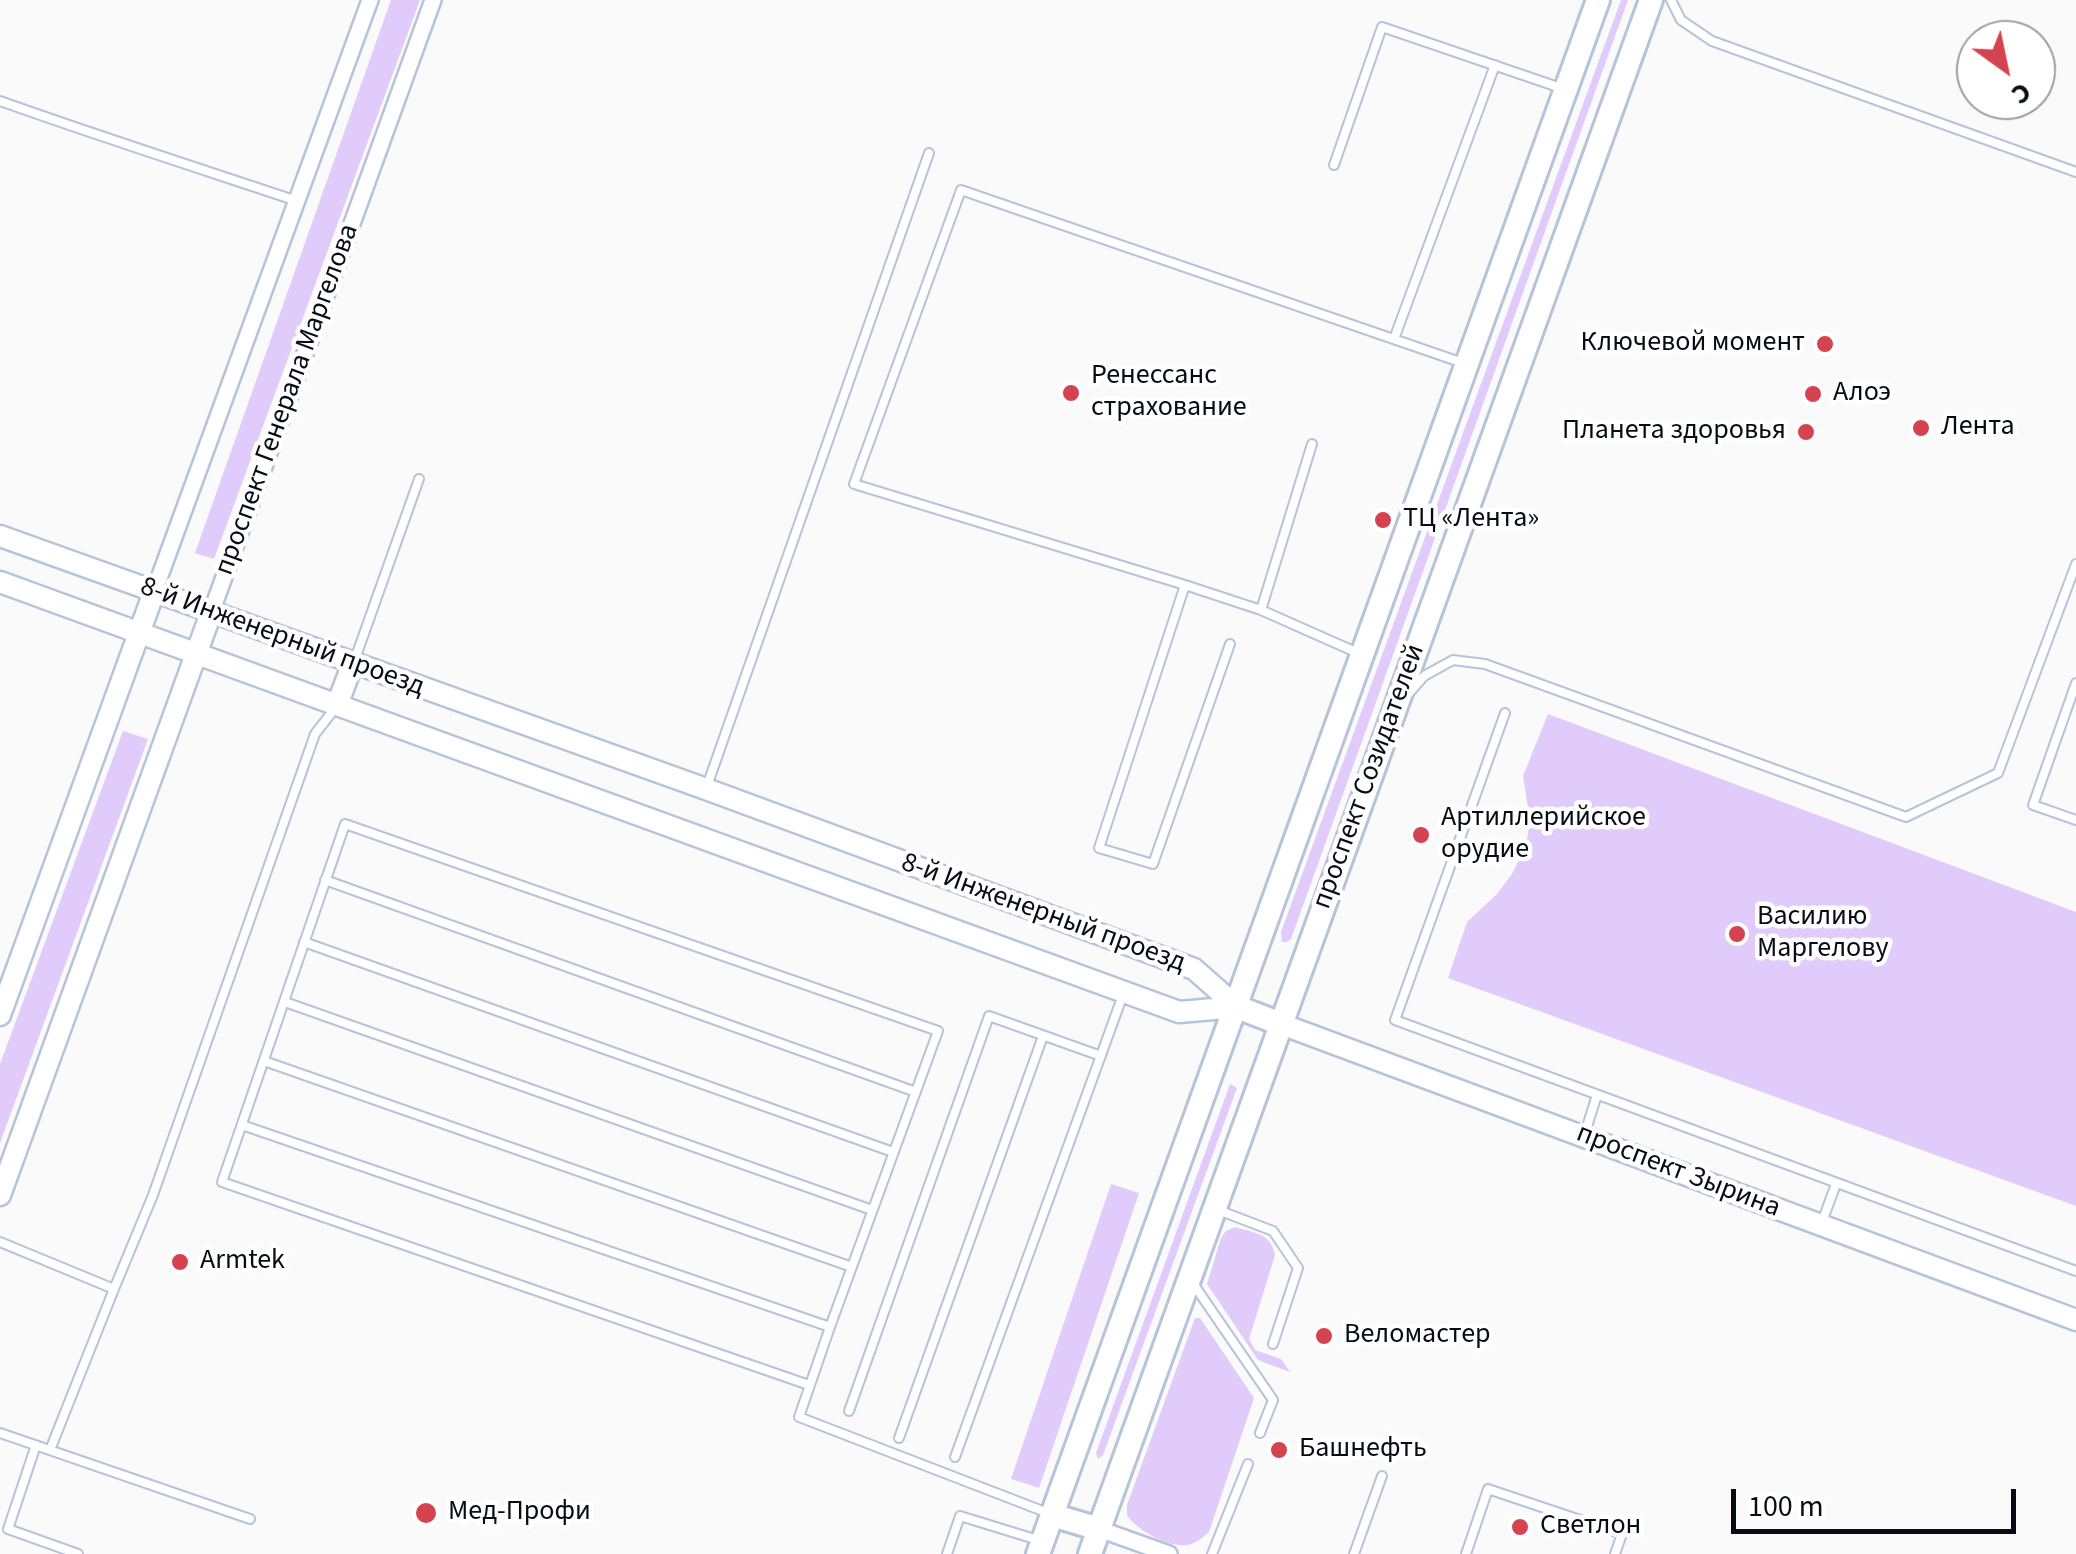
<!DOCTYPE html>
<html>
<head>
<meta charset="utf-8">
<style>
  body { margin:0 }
  #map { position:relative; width:2076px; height:1554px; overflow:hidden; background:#fafafa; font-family:"Source Sans 3",sans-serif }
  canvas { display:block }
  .north { position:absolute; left:1956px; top:20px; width:100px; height:100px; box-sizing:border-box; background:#fff; border:2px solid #9c9da1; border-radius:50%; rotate:147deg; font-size:28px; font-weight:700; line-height:40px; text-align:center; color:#070b13 }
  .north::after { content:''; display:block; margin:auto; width:35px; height:45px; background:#d4434f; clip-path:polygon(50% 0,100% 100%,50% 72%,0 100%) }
  .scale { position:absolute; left:1731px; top:1489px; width:285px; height:45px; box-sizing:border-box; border:5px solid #070b13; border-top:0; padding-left:12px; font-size:30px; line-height:35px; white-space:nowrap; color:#070b13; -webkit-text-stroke:8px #fff; paint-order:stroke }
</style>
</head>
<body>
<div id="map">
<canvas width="2076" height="1554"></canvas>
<div class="north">С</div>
<div class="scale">100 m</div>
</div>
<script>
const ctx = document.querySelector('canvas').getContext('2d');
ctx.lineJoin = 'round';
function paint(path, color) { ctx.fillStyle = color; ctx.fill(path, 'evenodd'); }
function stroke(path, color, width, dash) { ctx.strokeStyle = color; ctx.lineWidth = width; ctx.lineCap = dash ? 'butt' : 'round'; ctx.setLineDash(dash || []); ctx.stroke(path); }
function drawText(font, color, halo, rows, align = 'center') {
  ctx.font = font + ' "Source Sans 3",sans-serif'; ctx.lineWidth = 9; ctx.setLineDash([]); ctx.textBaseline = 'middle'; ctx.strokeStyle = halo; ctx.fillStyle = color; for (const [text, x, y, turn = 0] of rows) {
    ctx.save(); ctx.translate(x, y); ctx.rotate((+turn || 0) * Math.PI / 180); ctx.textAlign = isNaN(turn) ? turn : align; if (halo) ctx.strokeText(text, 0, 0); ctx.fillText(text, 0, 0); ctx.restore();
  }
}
const green = new Path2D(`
  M391,0H420L214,559L195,553Z
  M1621,0H1628L1291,939L1287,942H1282L1281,932Z
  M1548,714L2076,912V1206L1448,978L1467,922L1497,894L1512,874L1521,856L1528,835L1529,814L1523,776Z
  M123,731L148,739L0,1143V1064Z
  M1230,1084L1237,1088L1103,1455L1098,1459L1096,1453Z
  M1111,1184L1139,1193L1039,1488L1011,1479Z
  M1235,1227C1254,1233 1271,1233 1275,1255L1249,1339L1255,1350L1281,1359L1290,1372L1258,1360L1207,1284L1221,1238L1226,1231Z
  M1195,1318H1200L1254,1398L1209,1532C1202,1538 1195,1544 1187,1545C1169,1548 1136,1530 1127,1515V1505Z`);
const service = new Path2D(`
  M1671,0L1681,20L1712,41L2076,172
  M0,101C98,136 198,168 297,201
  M1334,165L1382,27L1561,88
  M1394,339L1495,65
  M1185,585L1099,848L1153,864L1230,644
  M1261,610L1312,444
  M1358,653L1261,610L1185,585L854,484L961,190L1463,363
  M355,659L419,479
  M2076,683L2033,805L2076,820
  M1409,693L1424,676L1453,660L1485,664L1906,817L1998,773L2076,564
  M1505,713L1395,1020L2076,1271
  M707,786L929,153
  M325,880L916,1092
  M304,942L893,1152
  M285,1002L872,1210
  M264,1061L852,1267
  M242,1125L830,1327
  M1585,1133L1597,1095
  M1218,1210L1273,1231L1298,1268L1273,1344
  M1822,1222L1836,1184
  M0,1242L114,1289L50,1450
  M1192,1282L1273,1400L1260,1433
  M114,1289L153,1195L315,734L336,707
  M809,1385L222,1182L345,824L938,1031L830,1327L799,1417L1048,1513
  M849,1411L989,1016L1101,1056
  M0,1433L250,1519
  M899,1438L1043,1036
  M36,1445L8,1529L78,1554
  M955,1457L1124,992
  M947,1554L960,1516L1038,1540
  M1212,1554L1248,1464
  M1354,1554L1382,1476
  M1466,1554L1488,1489L1622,1534L1615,1554`);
const minor = new Path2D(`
  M154,592L370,0
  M211,613L433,0
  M1099,1529L1169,1554`);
const tertiary = new Path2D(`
  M0,536L706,789L1194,969L1237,1007
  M0,582L1179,1012L1237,1007
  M337,705L353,663
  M0,1015L154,592
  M1281,1024L2076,1320
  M0,1195L211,613`);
const secondary = new Path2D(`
  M1237,1007L1281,1024
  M1052,1515L1099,1529
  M1038,1554L1598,0
  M1090,1554L1651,0`);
const markers = [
  [1825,344,10,"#d4434f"],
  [1071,393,10,"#d4434f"],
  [1813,394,10,"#d4434f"],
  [1921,428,10,"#d4434f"],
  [1806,432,10,"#d4434f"],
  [1383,520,10,"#d4434f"],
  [1421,835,10,"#d4434f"],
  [1737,934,10,"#d4434f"],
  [180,1262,10,"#d4434f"],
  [1324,1336,10,"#d4434f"],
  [1279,1450,10,"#d4434f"],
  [426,1513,12,"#d4434f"],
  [1520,1527,10,"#d4434f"]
];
const poiNames = [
  ["Ключевой момент",1805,344,"right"],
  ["Ренессанс",1091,377],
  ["страхование",1091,409],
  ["Алоэ",1833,394],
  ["Лента",1941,428],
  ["Планета здоровья",1786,432,"right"],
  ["ТЦ «Лента»",1403,520],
  ["Артиллерийское",1441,819],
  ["орудие",1441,851],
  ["Василию",1757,918],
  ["Маргелову",1757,950],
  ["Armtek",200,1262],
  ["Веломастер",1344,1336],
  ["Башнефть",1299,1450],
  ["Мед-Профи",448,1513],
  ["Светлон",1540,1527]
];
const streetNames = [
  ["проспект Генерала Маргелова",288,400,-70],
  ["8-й Инженерный проезд",282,638,20],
  ["проспект Созидателей",1370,777,-70],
  ["8-й Инженерный проезд",1043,914,20],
  ["проспект Зырина",1678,1172,21]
];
paint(green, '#e0cbfa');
stroke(service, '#b5c4da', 12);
stroke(minor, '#b5c4da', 20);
stroke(tertiary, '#b5c4da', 25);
stroke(secondary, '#b5c4da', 28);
stroke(service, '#fff', 8);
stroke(minor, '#fff', 15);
stroke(tertiary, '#fff', 20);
stroke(secondary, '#fff', 22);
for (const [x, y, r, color] of markers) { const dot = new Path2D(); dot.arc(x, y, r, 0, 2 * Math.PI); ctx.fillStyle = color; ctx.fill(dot); stroke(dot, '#fff', 4); }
drawText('28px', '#070b13', '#fff', poiNames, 'left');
drawText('28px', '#070b13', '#fff', streetNames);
</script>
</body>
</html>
